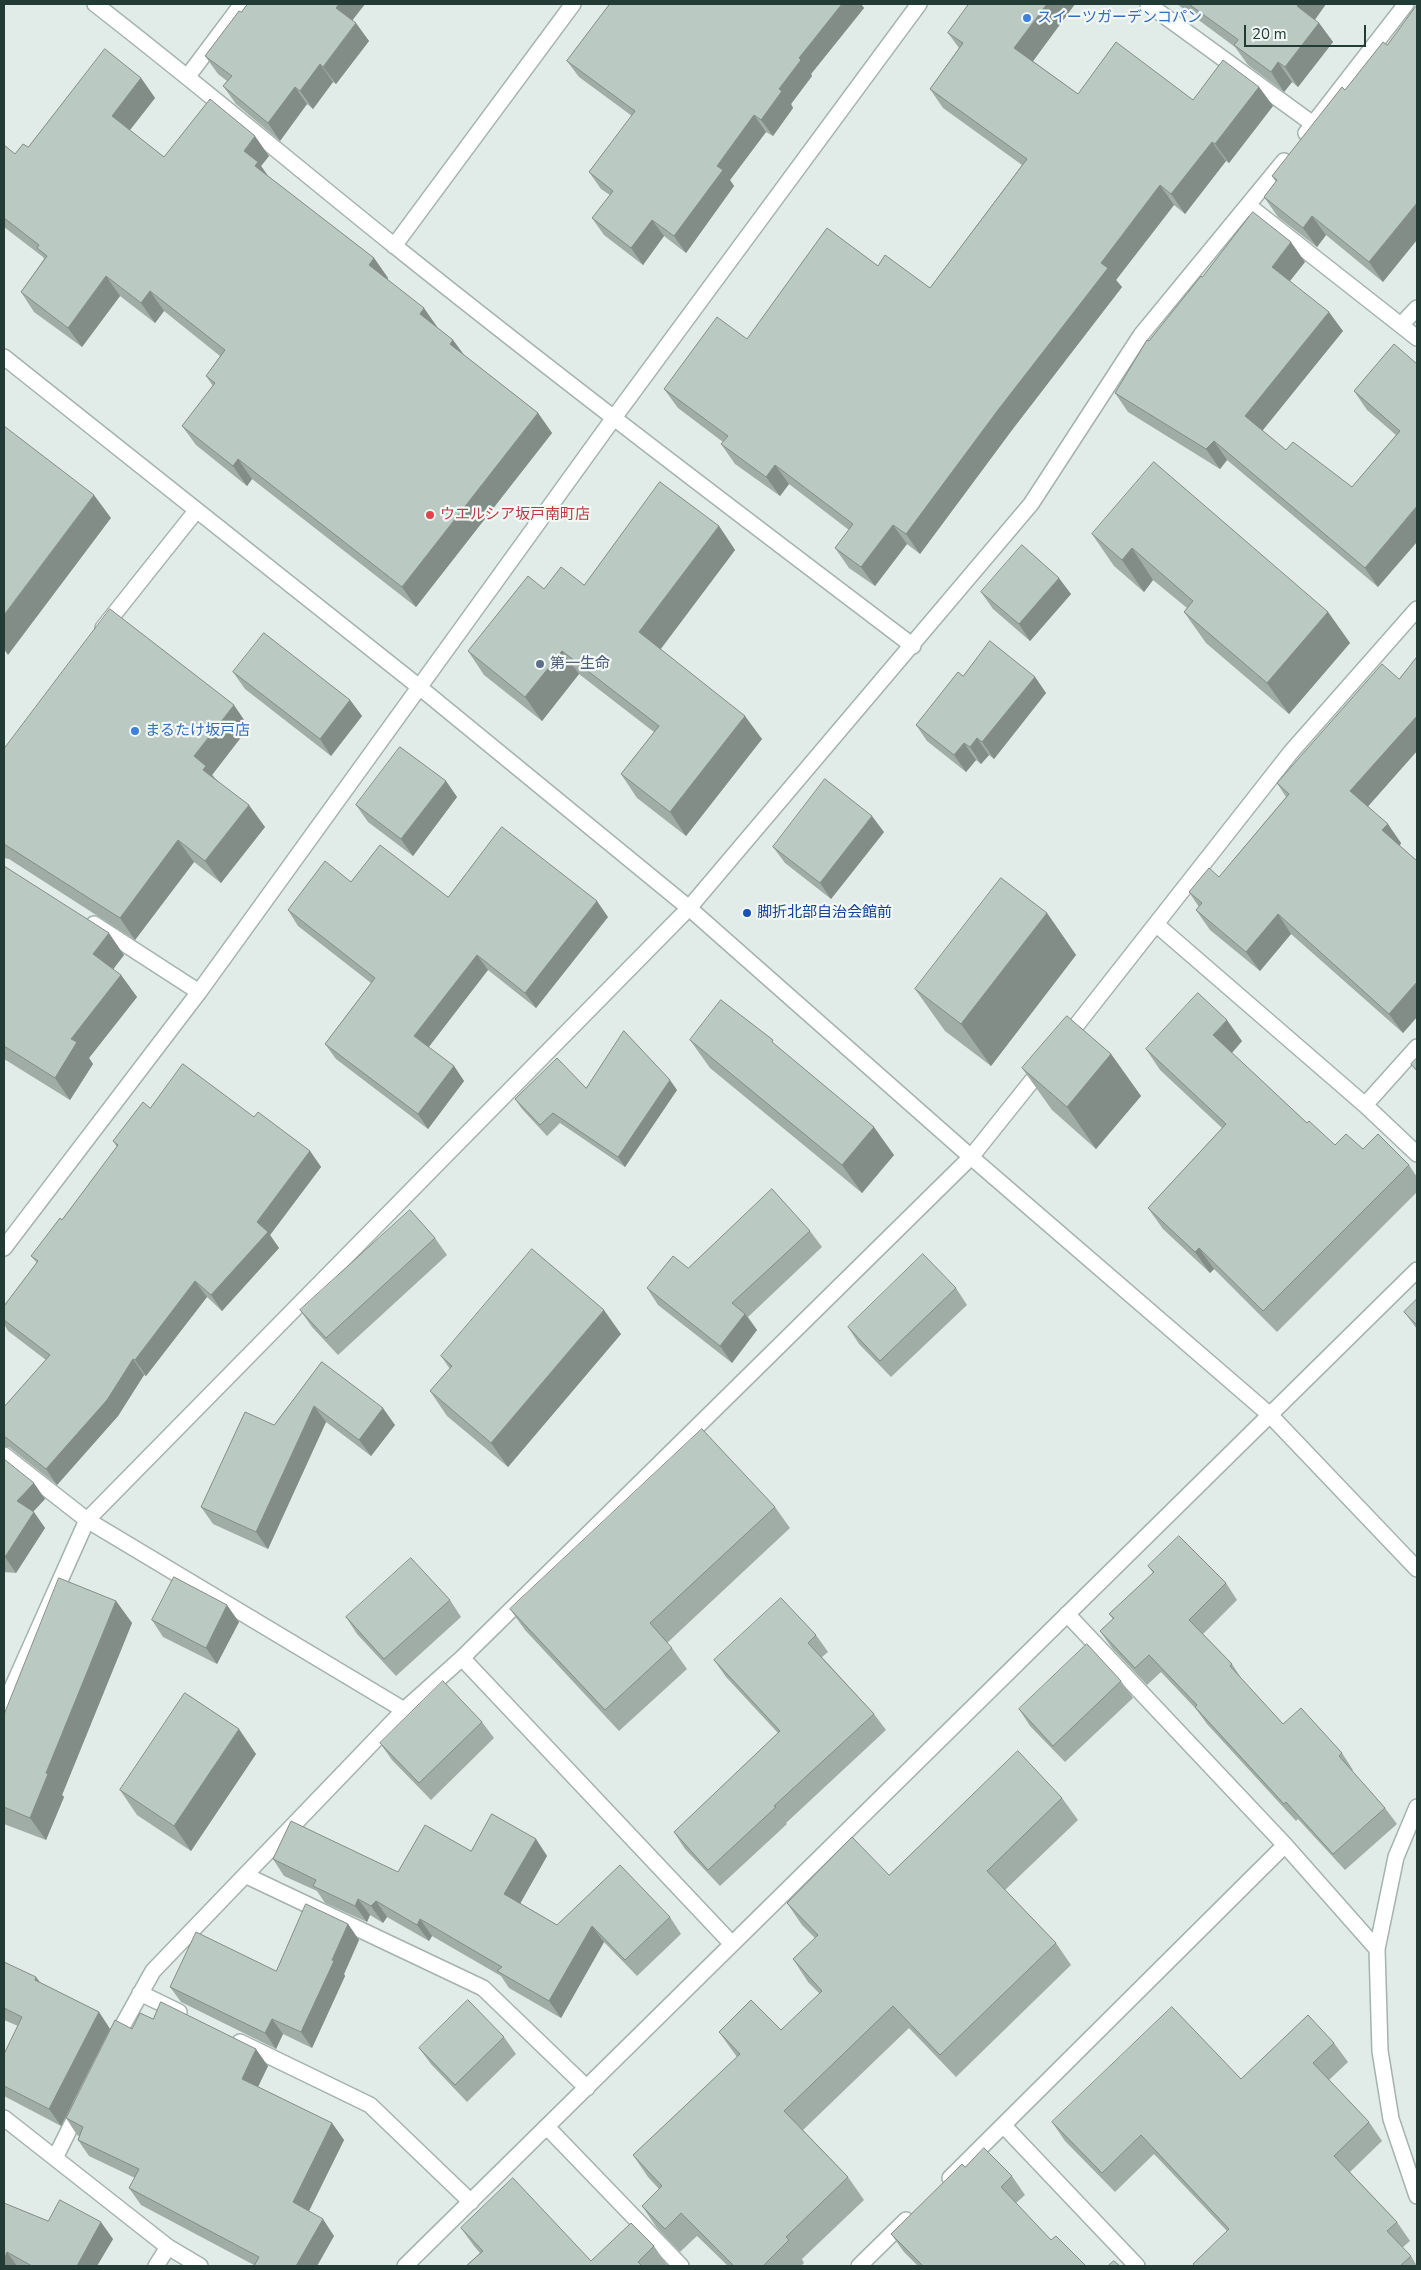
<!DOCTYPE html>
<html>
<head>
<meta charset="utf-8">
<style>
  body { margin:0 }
  #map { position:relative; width:1421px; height:2270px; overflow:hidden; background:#e1ebe7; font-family:"Nunito Sans",sans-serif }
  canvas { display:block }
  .frame { position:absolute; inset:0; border:5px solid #223b34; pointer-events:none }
  .scale { position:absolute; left:1244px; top:25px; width:122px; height:22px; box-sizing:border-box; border:2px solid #223b34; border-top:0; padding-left:6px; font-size:15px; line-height:18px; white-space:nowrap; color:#223b34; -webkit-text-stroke:4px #f2f8f5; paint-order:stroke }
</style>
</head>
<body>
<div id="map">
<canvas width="1421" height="2270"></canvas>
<div class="frame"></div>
<div class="scale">20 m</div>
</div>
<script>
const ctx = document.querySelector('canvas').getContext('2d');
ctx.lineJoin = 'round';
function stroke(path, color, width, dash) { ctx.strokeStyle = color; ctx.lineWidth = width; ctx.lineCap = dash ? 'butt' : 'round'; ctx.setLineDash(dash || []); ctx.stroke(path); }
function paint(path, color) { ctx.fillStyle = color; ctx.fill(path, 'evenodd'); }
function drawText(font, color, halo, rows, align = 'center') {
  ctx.font = font + ' "Nunito Sans","Noto Sans JP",sans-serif'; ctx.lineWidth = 4.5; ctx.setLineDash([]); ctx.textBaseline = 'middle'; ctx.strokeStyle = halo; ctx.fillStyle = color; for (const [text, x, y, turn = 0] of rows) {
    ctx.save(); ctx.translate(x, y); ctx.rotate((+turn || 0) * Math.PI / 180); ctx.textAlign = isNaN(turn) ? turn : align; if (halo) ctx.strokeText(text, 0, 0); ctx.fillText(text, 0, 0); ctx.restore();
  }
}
const minor = new Path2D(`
  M95,4C197,83 295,166 396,247C566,383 739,514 913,646
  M1148,4L1313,124
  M188,76L242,4
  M1306,133L1406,4
  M1249,206L1417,338
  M394,246L573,4
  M1401,325L1417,308
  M103,628L196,511
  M94,924L199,992
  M1157,925L1365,1105L1417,1154
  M1064,1041L1291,752L1417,609
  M1365,1105L1417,1047
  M4,1455L87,1520L404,1710
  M1067,1614L1285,1845L1377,1949
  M462,1658L732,1944
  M4,1706L87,1520L689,908L1031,504L1141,335L1284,161
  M1417,1807L1396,1857L1377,1949L1380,2051L1391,2119L1417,2196
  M247,1876L483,1988L587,2088
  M140,1993L179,2012
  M114,2041L153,1971L404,1710L462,1658L971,1157L1043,1067
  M240,2042L370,2105L471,2202
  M4,2118L168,2247L200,2266
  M1004,2126L1137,2266
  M547,2127L681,2266
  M55,2158L80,2108
  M950,2178L1285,1845
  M156,2266L168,2247
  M405,2266L1417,1270
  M859,2266L906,2220`);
const tertiary = new Path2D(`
  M4,357L418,686L689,908L971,1157L1270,1415L1417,1569
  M4,1248L199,992L613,419L919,4`);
const wall = new Path2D(`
  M248,4H365L352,20L369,41L336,84L333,82L313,109L307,104L280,141L236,104L223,86L227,81L218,74L205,56Z
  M610,4H861L864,8L811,74L812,76L791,104L793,108L773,136L766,132L730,180L734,186L686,253L664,236L643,265L604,235L592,218L610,195L601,189L589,172L632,116L579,77L567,61Z
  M969,4H1075L1033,61L1078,94L1193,100L1259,87L1273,106L1229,163L1226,161L1185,214L1174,205L1116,280L1122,287L1012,430L920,554L907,544L875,586L849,568L835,548L849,530L789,484L780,496L735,464L721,444L723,442L678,408L664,389L747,339L878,266L930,288L1022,165L943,108L930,89L959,48L948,33Z
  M1177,4H1326L1315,20L1319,23L1333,42L1298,87L1292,82L1284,92L1248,65L1235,47Z
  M1387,45L1383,282L1326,235L1317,247L1278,217L1264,197L1276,182L1272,176L1345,90Z
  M141,78L155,98L130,130L164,157L269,156L261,166L269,177L374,258L388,278L387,279L438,328L453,340L464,355L538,413L552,433L416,607L252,479L247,486L196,445L182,426L213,386L206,376L220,356L164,311L155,323L120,296L82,347L34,312L21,292L44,259L43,257L4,227V145L15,154L28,147Z
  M1305,262L1290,281L1343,331L1262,430L1286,450L1352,487L1396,435L1367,410L1354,391L1417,364L1378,587L1227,460L1220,469L1128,412L1115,393L1149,341L1202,277Z
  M719,526L735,550L661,649L762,739L686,836L637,798L621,774L654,732L579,674L542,721L484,675L468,651L544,589L584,585Z
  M1092,534L1328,612L1350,643L1289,714L1206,643L1184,612L1187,608L1153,580L1144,592L1114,566Z
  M981,592L1071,594L1030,641L993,609Z
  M1417,657V751L1368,806L1401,843L1400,846L1417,861V1017L1403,1033L1291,934L1260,971L1210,930L1196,910L1199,907L1189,892L1219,877L1286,797L1277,783L1399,679Z
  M233,672L350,700L362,716L331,756L245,689Z
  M963,676L1035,677L1046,693L994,759L989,755L981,764L976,760L966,772L927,741L916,725Z
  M249,727L212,775L216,779L265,827L221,883L194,862L135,940L9,859L4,858V749Z
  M446,781L457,797L413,856L368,822L356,805Z
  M884,832L831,899L785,863L773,847Z
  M4,866L124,955L113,969L121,975L137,997L89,1058L93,1064L70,1100L4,1059Z
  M351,882L448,897L608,917L536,1008L488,970L428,1047L454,1066L464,1081L428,1129L336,1059L325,1044L371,983L298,926L288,910Z
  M1047,913L1076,955L991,1066L945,1031L915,989Z
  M690,1040L779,1048L894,1155L862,1193L710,1068Z
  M1242,1041L1232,1053L1307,1123L1335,1145L1363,1149L1409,1165L1417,1177V1192L1277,1332L1214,1269L1210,1273L1163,1229L1148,1208L1222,1128L1160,1070L1146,1049Z
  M1111,1054L1141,1096L1096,1149L1052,1110L1022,1068Z
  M586,1088L677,1090L625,1167L560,1123L547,1136L522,1109L515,1099Z
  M150,1108L254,1117L310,1151L321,1167L270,1235L279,1248L222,1311L207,1297L146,1376L144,1375L118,1416L57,1485L9,1447H4V1407L46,1360L8,1331L4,1324V1306L37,1263L31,1256L62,1220L117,1147L113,1141Z
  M810,1231L822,1247L748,1317L757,1330L732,1363L658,1305L647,1288Z
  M435,1238L447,1255L338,1355L312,1327L300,1310Z
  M956,1288L967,1305L891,1377L859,1344L848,1327Z
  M1417,1299V1329L1404,1312Z
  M621,1334L508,1467L447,1416L430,1391L450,1369L441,1356Z
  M322,1362L395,1425L371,1456L326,1422L268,1549L213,1524L201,1507L274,1425Z
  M4,1459L45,1499L33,1512L45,1528L16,1573L4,1572Z
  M775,1507L790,1528L667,1643L672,1648L687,1669L619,1731L525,1630L510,1609Z
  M1148,1566L1226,1583L1237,1600L1203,1634L1232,1664L1243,1681L1283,1724L1342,1753L1353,1770L1352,1771L1385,1808L1397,1824L1345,1870L1298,1819L1296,1821L1207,1724L1196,1709L1161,1672L1147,1685L1112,1648L1100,1631L1113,1619L1109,1614L1153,1573Z
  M450,1600L461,1617L396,1676L357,1634L346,1617Z
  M116,1601L132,1623L62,1795L64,1797L46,1840L4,1824V1715Z
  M152,1620L239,1622L217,1664L163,1637Z
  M816,1635L828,1652L822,1657L874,1714L886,1730L786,1823L787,1824L720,1886L685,1849L674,1832L778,1733L726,1677L714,1660Z
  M1121,1681L1133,1698L1065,1762L1030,1726L1019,1709Z
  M482,1722L494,1738L431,1800L392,1760L380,1743Z
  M256,1754L191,1851L137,1815L120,1790Z
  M1062,1798L1078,1820L1005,1890L1056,1943L1071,1965L956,2077L909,2028L803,2130L848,2177L864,2200L802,2259L804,2263L801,2266H728L697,2236L680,2252L657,2228L642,2206L659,2189L648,2177L633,2155L737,2057L719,2032L781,2030L820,1994L808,1982L793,1959L815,1938L802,1925L787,1903L889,1875Z
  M536,1839L547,1856L520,1903L557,1925L670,1917L681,1934L637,1976L604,1942L561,2018L509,1988L501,1976L432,1936L429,1941L387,1917L383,1923L370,1915L367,1922L325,1903L317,1891L284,1876L273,1859L398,1872L471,1851Z
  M348,1924L359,1940L344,1974L345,1976L312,2048L283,2034L276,2049L181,2002L170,1987L276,1971Z
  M4,1962L41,1983L99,2012L110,2029L61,2126L4,2096V2054L18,2026L4,2020Z
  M153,2019L268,2066L258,2087L332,2123L344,2140L309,2211L334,2236L317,2266H254V2265L141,2205L129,2188L135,2178L89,2156L78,2140L79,2136L77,2135L66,2118L132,2029Z
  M504,2037L516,2054L467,2102L431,2064L419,2048Z
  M1334,2043L1348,2062L1329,2080L1369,2122L1382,2141L1350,2172L1397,2222L1410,2241L1402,2248L1411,2256L1417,2266H1194L1227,2231L1154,2154L1115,2192L1065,2141L1052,2122L1241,2079Z
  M965,2167L1012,2176L1025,2195L1016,2203L1051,2240L1086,2266H918L904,2252L891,2234Z
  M4,2203L48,2221L113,2239L97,2266H4Z
  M461,2228L591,2261L654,2246L667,2265L665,2266H466L480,2253L474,2246Z`);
const shadedWall = new Path2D(`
  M339,4H365L348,26L336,8Z
  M842,4H861L864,8L811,74L812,76L791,104L793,108L773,136L761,120L779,89L799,58Z
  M1047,4H1075L1028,68L1014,48Z
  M1299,4H1326L1310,26L1297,6Z
  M356,23L369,41L336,84L323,67Z
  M1319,23L1333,42L1298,87L1285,67Z
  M1278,62L1292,82L1284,92L1271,72Z
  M320,64L333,82L313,109L300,91Z
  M141,78L155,98L126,135L112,116Z
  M295,87L307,104L280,141L268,123Z
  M1259,87L1273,106L1229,163L1215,144Z
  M754,115L766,132L730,180L734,186L686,253L674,236L717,166Z
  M255,136L269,156L261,166L272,182L269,186L244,151Z
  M1212,142L1226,161L1185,214L1171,194Z
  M1160,185L1174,205L1116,280L1122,287L1012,430L920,554L906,534L1101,263Z
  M1417,203V240L1383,282L1369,262Z
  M1312,216L1326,235L1317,247L1303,228Z
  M652,220L664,236L643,265L631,248Z
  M1291,242L1305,262L1285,287L1272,267Z
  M374,258L388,278L383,285L369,265Z
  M106,276L120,296L82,347L68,328Z
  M150,291L164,311L155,323L141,303Z
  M424,308L438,328L420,314Z
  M1329,312L1343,331L1259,435L1245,416Z
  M453,340L467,359L450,344Z
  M538,413L552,433L416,607L402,587Z
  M1214,441L1227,460L1220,469L1206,449Z
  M238,459L252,479L247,486L233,466Z
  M775,465L789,484L780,496L766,477Z
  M94,495L111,518L8,655L4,649V615Z
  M1417,506V542L1378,587L1365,568Z
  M893,525L907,544L875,586L861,567Z
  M719,526L735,550L656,655L639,632Z
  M1132,548L1153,580L1144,592L1122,560Z
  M1059,578L1071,594L1030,641L1019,624Z
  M1328,612L1350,643L1289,714L1267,683Z
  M562,651L579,674L542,721L525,697Z
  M1035,677L1046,693L994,759L982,742Z
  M350,700L362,716L331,756L320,739Z
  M234,705L249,727L212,775L222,788L219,792L194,756Z
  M745,716L762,739L686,836L670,812Z
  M1417,716V751L1364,811L1350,791Z
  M977,738L989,755L981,764L970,747Z
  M964,743L976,760L966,772L954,755Z
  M446,781L457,797L413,856L401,839Z
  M249,805L265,827L221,883L205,861Z
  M872,816L884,832L831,899L820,883Z
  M1388,824L1401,843L1396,850L1382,830Z
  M178,840L194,862L135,940L120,918Z
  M597,901L608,917L536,1008L525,993Z
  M1047,913L1076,955L991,1066L961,1024Z
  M1278,914L1291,934L1260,971L1246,952Z
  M109,933L124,955L108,976L93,954Z
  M477,955L488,970L425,1052L414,1036Z
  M121,975L137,997L89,1058L93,1064L70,1100L55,1078L71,1039Z
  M1417,982V1017L1403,1033L1389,1014Z
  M1227,1020L1242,1041L1228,1057L1213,1035Z
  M1111,1054L1141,1096L1096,1149L1067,1107Z
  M454,1066L464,1081L428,1129L418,1114Z
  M670,1080L677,1090L625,1167L618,1157Z
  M874,1127L894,1155L862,1193L842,1165Z
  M310,1151L321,1167L270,1235L279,1248L222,1311L211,1295L257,1222Z
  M1199,1248L1214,1269L1210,1273L1195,1252Z
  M195,1281L207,1297L146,1376L135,1360Z
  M604,1310L621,1334L508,1467L491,1443Z
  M745,1314L757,1330L732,1363L720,1346Z
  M133,1359L144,1375L118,1416L57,1485L46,1469Z
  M314,1406L326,1422L268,1549L256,1532Z
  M383,1408L395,1425L371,1456L359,1440Z
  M34,1483L45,1499L28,1517L17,1501Z
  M34,1512L45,1528L16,1573L5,1557Z
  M116,1601L132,1623L62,1795L64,1797L46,1840L30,1818L46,1773Z
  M227,1605L239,1622L217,1664L206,1648Z
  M239,1729L256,1754L191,1851L174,1826Z
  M536,1839L547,1856L516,1911L504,1894Z
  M358,1899L370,1915L367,1922L355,1906Z
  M376,1901L387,1917L383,1923L371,1906Z
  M420,1919L432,1936L429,1941L417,1925Z
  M348,1924L359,1940L344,1974L345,1976L312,2048L301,2032Z
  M592,1926L604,1942L561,2018L549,2001Z
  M36,1977L48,1993L35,1980Z
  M99,2012L110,2029L61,2126L49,2109Z
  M272,2019L283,2034L276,2049L265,2033Z
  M256,2049L268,2066L254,2095L242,2079Z
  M332,2123L344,2140L305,2219L293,2202Z
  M323,2219L334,2236L317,2266H296Z
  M101,2222L113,2239L97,2266H77Z
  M7,2252L17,2266H4V2260Z`);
const building = new Path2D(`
  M248,4H339L336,8L356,23L323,67L320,64L300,91L295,87L268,123L223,86L232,76L205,56L239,11L241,12Z
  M610,4H842L799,58L801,60L779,89L782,91L761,120L754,115L717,166L723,170L674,236L652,220L631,248L592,218L613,191L589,172L635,111L567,61Z
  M969,4H1047L1014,48L1078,94L1116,42L1193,100L1223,60L1259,87L1215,144L1212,142L1171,194L1160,185L1101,263L1108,268L998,410L906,534L893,525L861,567L835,548L853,524L775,465L766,477L721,444L728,436L664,389L717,317L747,339L827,228L878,266L885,255L930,288L1027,159L930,89L963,43L948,33Z
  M1189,4H1299L1297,6L1319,23L1285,67L1278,62L1271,72L1234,45L1238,40Z
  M1417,5V203L1369,262L1312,216L1303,228L1264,197L1277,180L1272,176L1342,87L1345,90L1383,42L1387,45Z
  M105,49L141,78L112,116L164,157L210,99L255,136L244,151L258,162L255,166L374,258L369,265L424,308L420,314L453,340L450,344L538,413L402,587L238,459L233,466L182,426L215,383L206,376L225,350L150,291L141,303L106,276L68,328L21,292L47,256L37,248L39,245L4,218V145L15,154L23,144L28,147Z
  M1253,212L1291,242L1272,267L1329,312L1245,416L1286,450L1293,442L1352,487L1400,431L1354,391L1394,344L1417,364V362V506L1365,568L1214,441L1206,449L1115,393L1147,340L1149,341L1201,276L1202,277Z
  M4,426L94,495L4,615Z
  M1154,462L1328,612L1267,683L1184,612L1193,601L1132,548L1122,560L1092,534Z
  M660,482L719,526L639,632L745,716L670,812L621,774L659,726L562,651L525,697L468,651L528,576L544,589L561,567L584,585Z
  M1022,545L1059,578L1019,624L981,592Z
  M110,609L234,705L194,756L206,766L203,770L249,805L205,861L178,840L120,918L4,844V749Z
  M264,633L350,700L320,739L233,672Z
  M990,641L1035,677L982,742L977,738L970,747L964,743L954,755L916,725L958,672L963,676Z
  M1417,657V716L1350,791L1388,824L1382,830L1417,861V982L1389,1014L1278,914L1246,952L1196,910L1202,903L1189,892L1209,868L1219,877L1289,794L1277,783L1382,664L1399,679Z
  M400,747L446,781L401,839L356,805Z
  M825,779L872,816L820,883L773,847Z
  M502,827L597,901L525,993L477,955L414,1036L454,1066L418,1114L325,1044L375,978L288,910L325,861L351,882L380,845L448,897Z
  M4,866L109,933L93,954L121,975L71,1039L77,1042L55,1078L4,1046Z
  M1001,878L1047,913L961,1024L915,989Z
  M1198,993L1227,1020L1213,1035L1307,1123L1309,1121L1335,1145L1346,1134L1363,1149L1378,1134L1409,1165L1263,1311L1199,1248L1195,1252L1148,1208L1226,1124L1146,1049Z
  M721,1000L773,1040L772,1042L874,1127L842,1165L690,1040Z
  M1067,1016L1111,1054L1067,1107L1022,1068Z
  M624,1031L670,1080L618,1157L553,1113L540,1125L515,1099L557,1058L586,1088Z
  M1417,1058V1071L1411,1064Z
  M183,1064L254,1117L258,1112L310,1151L257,1222L268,1232L211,1295L195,1281L135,1360L133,1359L107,1400L46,1469L4,1436V1407L50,1355L4,1320V1306L38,1261L31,1256L60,1218L62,1220L118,1145L113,1141L143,1102L150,1108Z
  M772,1189L810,1231L732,1303L745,1314L720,1346L647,1288L673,1256L688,1268Z
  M410,1210L435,1238L326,1338L300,1310Z
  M532,1249L604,1310L491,1443L430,1391L452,1366L441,1356Z
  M923,1254L956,1288L880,1361L848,1327Z
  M1417,1299V1325L1404,1312Z
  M322,1362L383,1408L359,1440L314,1406L256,1532L201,1507L245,1412L274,1425Z
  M702,1429L775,1507L650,1623L672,1648L605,1710L510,1609Z
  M4,1459L34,1483L17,1501L34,1512L5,1557H4Z
  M1179,1536L1226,1583L1189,1620L1232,1664L1230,1666L1283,1724L1301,1708L1342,1753L1339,1756L1385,1808L1333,1854L1286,1802L1284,1804L1195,1707L1197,1705L1149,1655L1135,1668L1100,1631L1114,1618L1109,1614L1154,1572L1148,1566Z
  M411,1558L450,1600L384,1659L346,1617Z
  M174,1577L227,1605L206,1648L152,1620Z
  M59,1578L116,1601L46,1773L48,1774L30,1818L4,1807V1715Z
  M781,1598L816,1635L808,1643L874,1714L774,1806L776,1807L708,1870L674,1832L780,1731L714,1660Z
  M1087,1644L1121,1681L1053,1746L1019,1709Z
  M443,1681L482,1722L419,1783L380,1743Z
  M185,1693L239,1729L174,1826L120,1790Z
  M1018,1751L1062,1798L987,1871L1056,1943L940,2055L893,2006L784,2111L848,2177L786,2237L789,2240L763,2266H734L681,2213L665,2229L642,2206L662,2186L633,2155L740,2054L719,2032L751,2000L781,2030L822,1991L793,1959L818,1935L787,1903L852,1837L889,1875Z
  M492,1814L536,1839L504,1894L557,1925L620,1865L670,1917L625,1960L592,1926L549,2001L497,1971L502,1967L420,1919L417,1925L376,1901L371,1906L358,1899L355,1906L313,1886L316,1880L273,1859L291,1821L398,1872L425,1825L471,1851Z
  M306,1904L348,1924L332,1960L334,1961L301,2032L272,2019L265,2033L170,1987L196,1932L276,1971Z
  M4,1962L36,1977L35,1980L99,2012L49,2109L4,2086V2054L22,2017L4,2008Z
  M468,2000L504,2037L455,2085L419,2048Z
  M161,2002L256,2049L242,2079L332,2123L293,2202L323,2219L296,2266H254L259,2257L129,2188L139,2169L78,2140L83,2127L66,2118L115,2020L132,2029L140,2013L153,2019Z
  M1172,2007L1241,2079L1308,2015L1334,2043L1313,2063L1369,2122L1334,2156L1397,2222L1387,2231L1411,2256L1400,2266H1195L1193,2264L1229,2229L1141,2135L1102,2173L1052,2122Z
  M984,2148L1012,2176L1001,2187L1051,2240L1056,2236L1086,2266H923L891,2234L962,2164L965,2167Z
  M513,2178L591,2261L631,2223L654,2246L638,2262L642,2266H466L483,2251L461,2228Z
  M60,2200L101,2222L77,2266H32L7,2252L4,2260V2203L48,2221Z
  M1114,2261L1120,2266H1108Z`);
const markers = [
  [1027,18,5,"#3f7fe0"],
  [430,515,5,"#e0444e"],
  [540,664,5,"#5c6f8a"],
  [135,731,5,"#3f7fe0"],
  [747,913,5,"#1a4fb4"]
];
const shopNames = [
  ["スイーツガーデンコパン",1037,18],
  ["まるたけ坂戸店",145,731]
];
const healthNames = [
  ["ウエルシア坂戸南町店",440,515]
];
const serviceNames = [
  ["第一生命",550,664]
];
const transitNames = [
  ["脚折北部自治会館前",757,913]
];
stroke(minor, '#a4b3ae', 18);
stroke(tertiary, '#a4b3ae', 18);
stroke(minor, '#fff', 15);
stroke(tertiary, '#fff', 15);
paint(wall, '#a0ada7');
paint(shadedWall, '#828d88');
paint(building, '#bac9c2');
stroke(building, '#828d88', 1);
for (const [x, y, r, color] of markers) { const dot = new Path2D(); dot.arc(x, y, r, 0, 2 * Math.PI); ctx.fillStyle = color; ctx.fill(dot); stroke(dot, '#f2f8f5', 2); }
drawText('15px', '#366cbe', '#f2f8f5', shopNames, 'left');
drawText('15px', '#be3a42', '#f2f8f5', healthNames, 'left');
drawText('15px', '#4e5e75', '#f2f8f5', serviceNames, 'left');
drawText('15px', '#164399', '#f2f8f5', transitNames, 'left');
</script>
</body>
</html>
